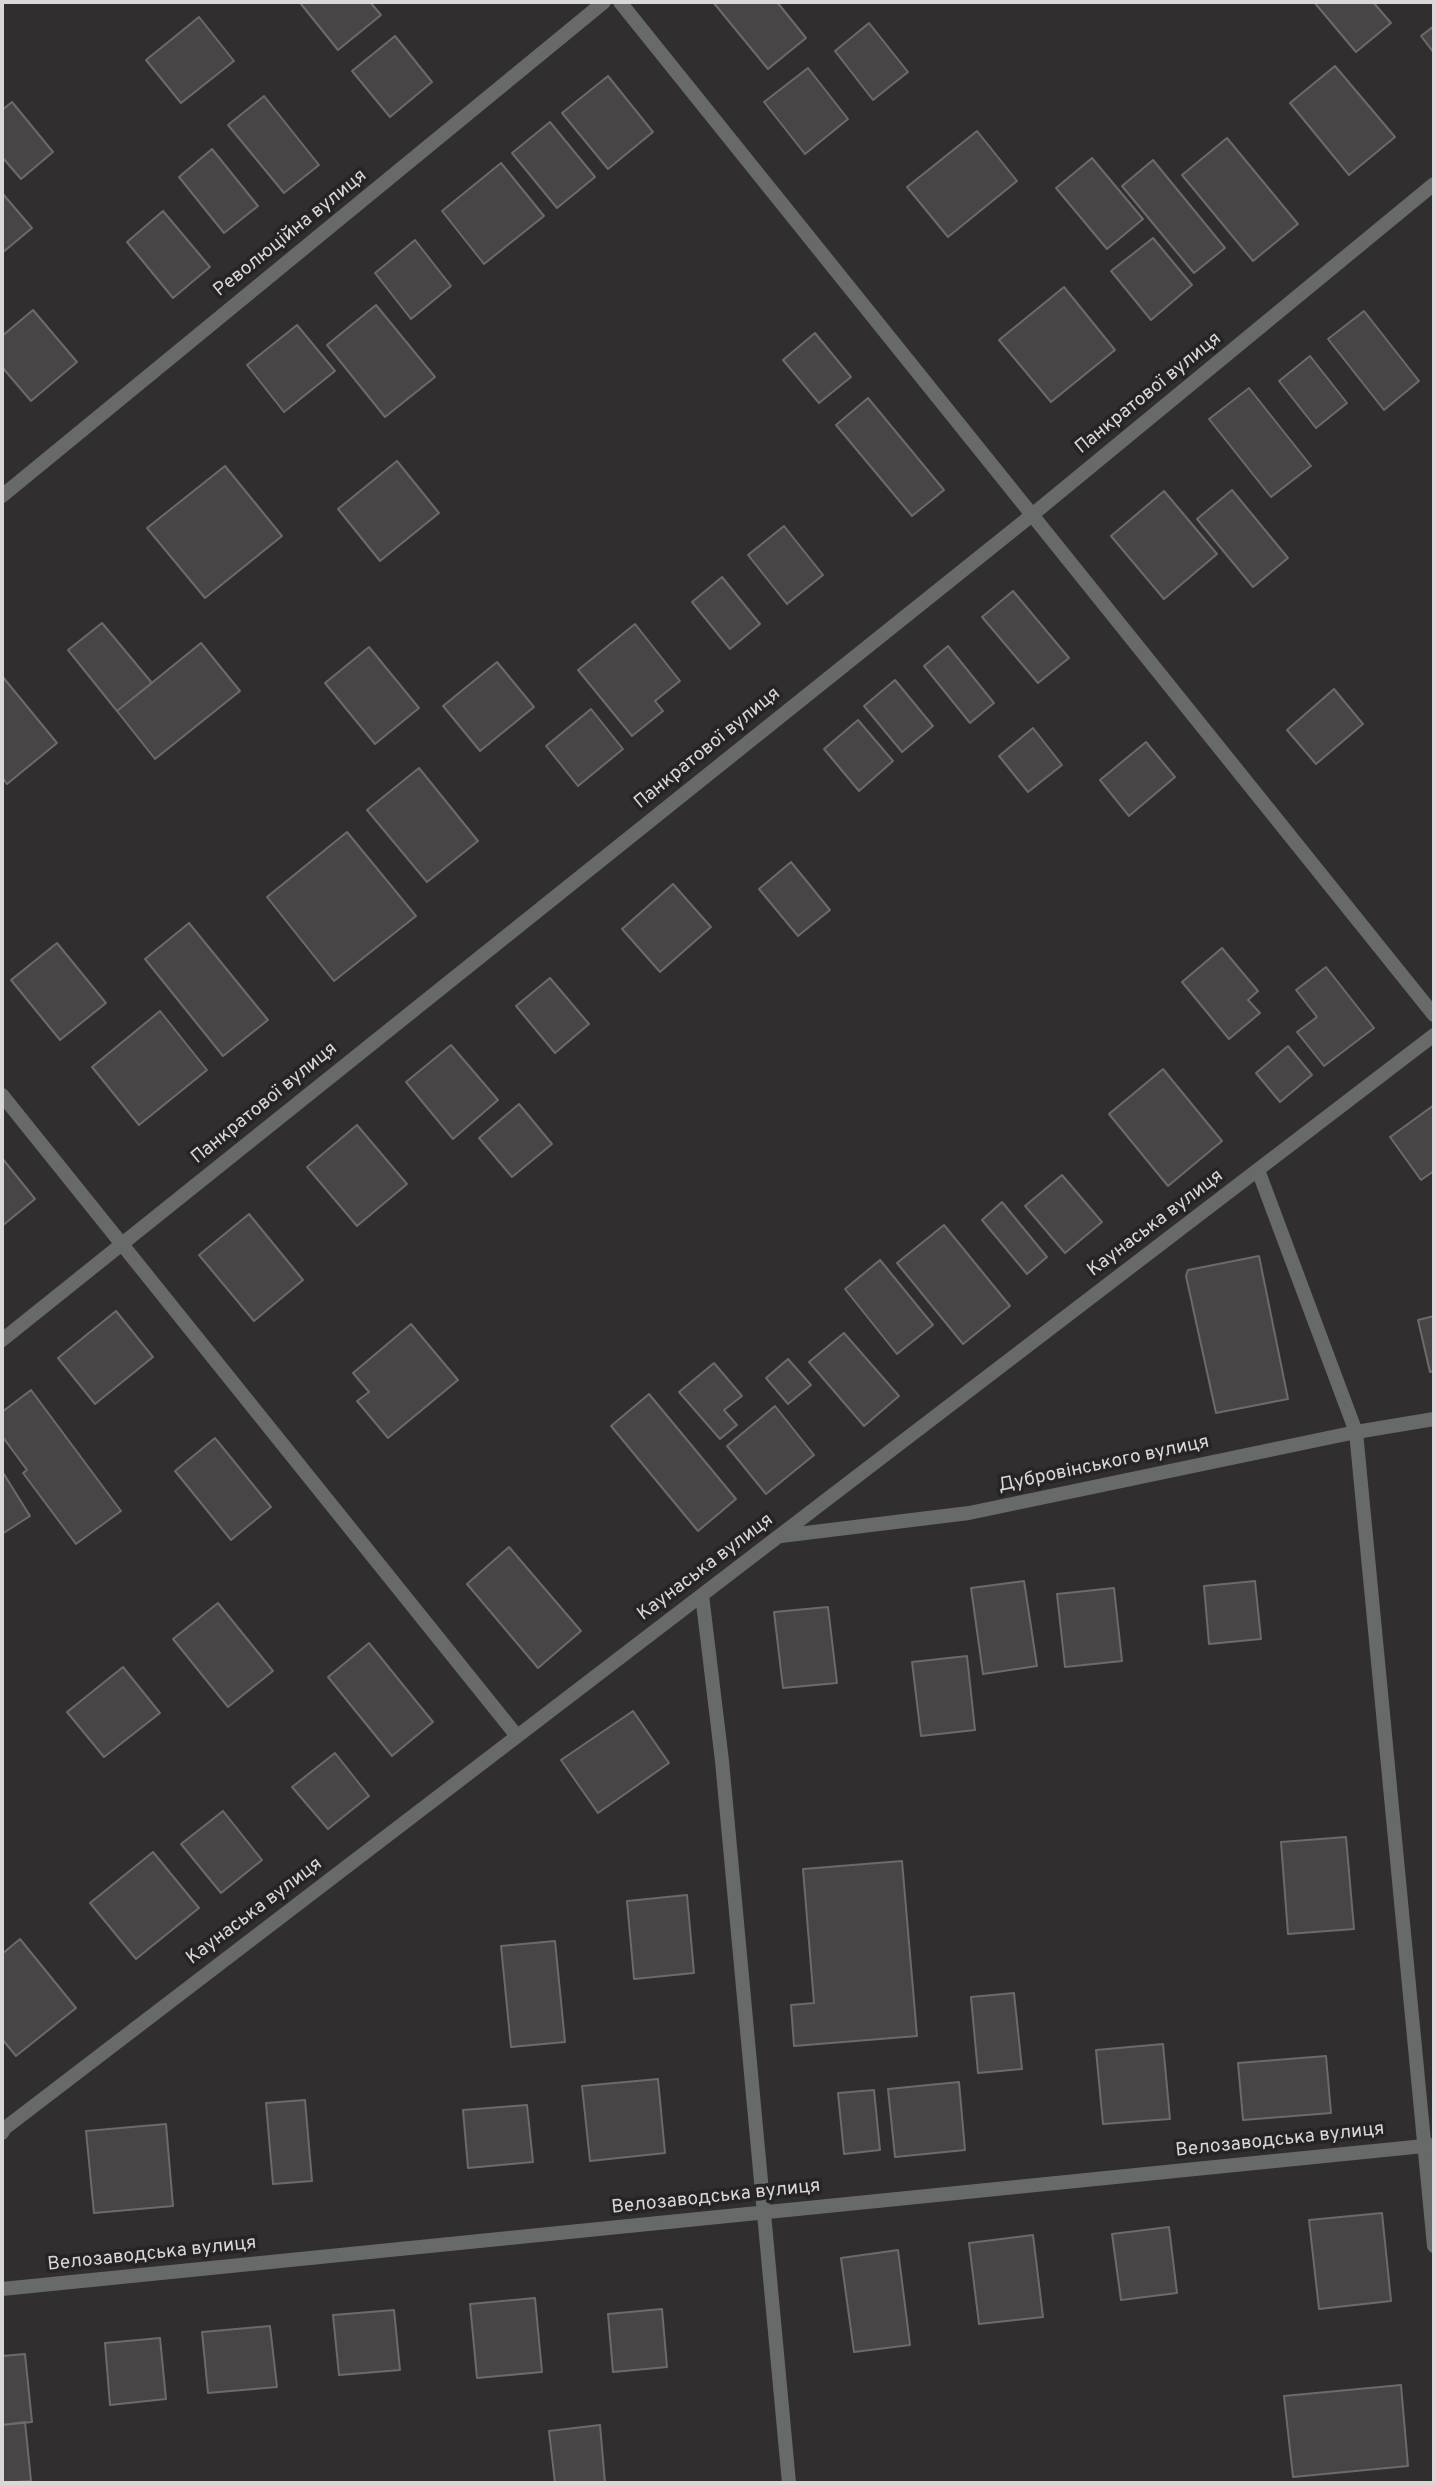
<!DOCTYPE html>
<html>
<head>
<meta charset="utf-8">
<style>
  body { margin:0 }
  #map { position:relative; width:1436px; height:2485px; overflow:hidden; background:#312e2f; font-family:Overpass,sans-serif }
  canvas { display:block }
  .frame { position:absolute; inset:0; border:4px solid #d9d7d8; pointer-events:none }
</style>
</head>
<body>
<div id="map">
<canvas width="1436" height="2485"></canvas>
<div class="frame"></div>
</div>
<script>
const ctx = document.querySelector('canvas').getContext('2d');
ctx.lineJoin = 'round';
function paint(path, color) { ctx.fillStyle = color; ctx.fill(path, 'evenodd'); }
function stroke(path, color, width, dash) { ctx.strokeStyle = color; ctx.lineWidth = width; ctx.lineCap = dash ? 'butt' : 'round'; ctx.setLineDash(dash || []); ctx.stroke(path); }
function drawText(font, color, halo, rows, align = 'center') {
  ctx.font = font + ' Overpass,sans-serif'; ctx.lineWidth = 7; ctx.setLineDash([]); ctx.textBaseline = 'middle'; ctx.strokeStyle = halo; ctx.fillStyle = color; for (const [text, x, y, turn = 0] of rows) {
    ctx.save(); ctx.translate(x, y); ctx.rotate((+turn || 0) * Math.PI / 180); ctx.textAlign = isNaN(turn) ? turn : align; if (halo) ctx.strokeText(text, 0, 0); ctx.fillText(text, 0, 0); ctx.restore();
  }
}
const building = new Path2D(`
  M304,2H370L381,15L338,50L301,4Z
  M713,2H777L806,38L768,69Z
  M1314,2H1373L1391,23L1356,52Z
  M199,17L234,61L181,103L146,60Z
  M869,23L908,72L873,100L835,51Z
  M1434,26V53L1421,36Z
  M395,36L432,82L390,117L352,71Z
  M1335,66L1395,137L1349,175L1290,103Z
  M808,68L848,119L805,154L764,102Z
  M608,76L653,132L608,169L562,113Z
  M264,96L319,165L284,193L228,125Z
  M12,102L53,152L21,179L2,157V110Z
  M550,122L595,177L557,208L512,153Z
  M977,131L1017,181L948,237L907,187Z
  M1227,138L1298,224L1253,261L1182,175Z
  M212,149L258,206L224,233L179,177Z
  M1092,158L1143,219L1107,249L1056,188Z
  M1153,160L1225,248L1194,273L1122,186Z
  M501,163L544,216L484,264L442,211Z
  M2,193L32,228L2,253Z
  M163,211L210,267L173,298L127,242Z
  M1153,238L1192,285L1151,320L1111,271Z
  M415,240L451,286L411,319L375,273Z
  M1064,287L1115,350L1051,402L999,340Z
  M376,305L435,377L385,417L327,345Z
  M33,310L77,362L31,401L2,367V336Z
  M1364,311L1419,381L1384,410L1328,339Z
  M297,325L335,371L284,412L247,365Z
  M815,333L851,377L819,403L783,360Z
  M1310,356L1347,403L1316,428L1279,381Z
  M1249,388L1311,466L1271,497L1209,419Z
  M868,398L944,490L912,516L836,425Z
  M397,461L439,513L380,561L338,509Z
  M225,466L282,536L205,598L147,528Z
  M1232,490L1288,558L1253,587L1197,519Z
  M1164,491L1217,554L1164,599L1111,536Z
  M784,526L823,575L787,604L748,555Z
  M722,577L760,624L730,649L692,602Z
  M1013,591L1069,658L1038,683L982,617Z
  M102,623L152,683L117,711L68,650Z
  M635,624L680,681L655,701L663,711L632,736L578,670Z
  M201,643L240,691L155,759L117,711Z
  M948,646L994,703L970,723L924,666Z
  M369,647L419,708L375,744L325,683Z
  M497,662L534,707L480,751L443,706Z
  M2,676L57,743L7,784L2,777Z
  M895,680L933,726L902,752L864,706Z
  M1334,689L1363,724L1316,764L1287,730Z
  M591,709L623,749L578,786L546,746Z
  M858,720L893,761L859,791L824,749Z
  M1033,728L1062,765L1028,792L999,756Z
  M1146,742L1175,777L1129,816L1100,780Z
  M419,768L478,841L427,882L367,810Z
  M347,832L416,916L334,981L267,897Z
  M791,862L830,910L798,936L759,889Z
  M673,884L711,927L660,972L622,929Z
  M189,923L268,1020L223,1056L145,959Z
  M57,943L106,1003L60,1040L11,980Z
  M1222,948L1258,991L1248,1000L1260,1013L1229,1039L1182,982Z
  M1326,967L1374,1028L1324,1066L1297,1032L1317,1017L1296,990Z
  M550,978L589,1024L555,1053L516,1006Z
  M160,1011L207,1070L139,1125L92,1067Z
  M451,1045L498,1100L453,1139L406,1082Z
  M1288,1046L1312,1075L1280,1102L1256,1073Z
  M1163,1069L1222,1141L1168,1186L1109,1114Z
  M519,1104L552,1144L512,1177L479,1138Z
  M1434,1105V1171L1421,1180L1390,1137Z
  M357,1125L407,1184L357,1226L307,1167Z
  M2,1158L35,1199L2,1226Z
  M1062,1175L1102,1222L1065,1253L1025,1206Z
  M1002,1202L1047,1257L1027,1274L982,1220Z
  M249,1214L303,1280L254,1321L199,1255Z
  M944,1225L1010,1306L963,1344L897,1263Z
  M1259,1256L1288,1399L1216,1413L1186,1276L1188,1270Z
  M880,1260L933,1325L897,1354L845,1289Z
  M116,1311L153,1357L95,1404L58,1358Z
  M1434,1316V1371L1430,1372L1418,1320Z
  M411,1324L458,1380L388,1438L357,1401L369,1392L353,1373Z
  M844,1333L899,1396L864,1426L809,1362Z
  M788,1359L811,1385L788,1404L766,1378Z
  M714,1363L742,1396L724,1410L737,1425L720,1439L679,1392Z
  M31,1390L121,1511L76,1544L23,1473L27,1470L2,1436V1412Z
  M649,1394L736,1499L698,1531L611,1426Z
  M775,1406L814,1455L766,1494L727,1446Z
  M215,1438L271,1507L231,1540L175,1471Z
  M2,1471L30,1516L2,1534Z
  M509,1547L581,1631L538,1668L467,1584Z
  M1024,1581L1037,1666L983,1674L971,1588Z
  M1255,1581L1261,1639L1209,1644L1204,1586Z
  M1114,1588L1122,1661L1065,1667L1057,1594Z
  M218,1603L273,1671L228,1707L173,1639Z
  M828,1607L837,1683L783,1688L774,1612Z
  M369,1643L433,1722L392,1756L328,1677Z
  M967,1656L975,1730L921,1736L912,1662Z
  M123,1667L160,1713L104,1757L67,1712Z
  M633,1711L669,1763L598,1813L561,1760Z
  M335,1753L369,1796L328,1829L292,1787Z
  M223,1811L262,1860L221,1893L181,1844Z
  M1346,1837L1354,1929L1288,1934L1281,1842Z
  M153,1852L199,1908L136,1959L90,1903Z
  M902,1861L917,2036L794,2046L791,2005L814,2003L803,1869Z
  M687,1895L694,1973L634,1979L627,1901Z
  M20,1939L76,2008L16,2056L2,2039V1954Z
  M555,1941L565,2042L511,2047L501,1946Z
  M1014,1993L1022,2069L978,2073L971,1997Z
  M1163,2044L1170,2119L1103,2124L1096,2050Z
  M1326,2056L1331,2113L1243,2120L1238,2063Z
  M658,2079L665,2153L590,2161L582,2086Z
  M959,2082L965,2150L895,2157L888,2089Z
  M874,2090L880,2150L844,2154L838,2093Z
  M305,2100L312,2181L273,2184L266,2103Z
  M527,2105L533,2162L468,2168L463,2110Z
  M166,2124L173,2206L94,2213L86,2131Z
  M1382,2213L1391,2301L1319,2309L1309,2220Z
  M1169,2227L1177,2293L1121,2300L1112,2234Z
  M1033,2235L1043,2317L979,2324L969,2243Z
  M898,2250L910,2345L854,2352L841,2258Z
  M535,2298L542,2372L477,2378L470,2304Z
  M662,2309L667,2367L613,2372L608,2314Z
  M394,2310L400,2370L339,2375L333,2315Z
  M270,2326L277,2387L208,2393L202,2332Z
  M160,2338L166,2399L110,2405L105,2343Z
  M25,2354L32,2422L2,2425V2356Z
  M1401,2385L1408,2466L1293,2477L1284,2396Z
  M25,2422L31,2481L2,2483V2425Z
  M600,2425L605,2483H555L549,2431Z`);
const minor = new Path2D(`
  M620,2L1434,1015
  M2,496L604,2
  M2,1095L517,1736
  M1258,1170L1356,1432L1434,2246
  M2,1340L1032,515L1434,184
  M781,1536L969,1513L1356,1432L1434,1419
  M702,1595L722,1761L789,2483
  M2,2133L5,2128L1434,1035
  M2,2289L1434,2145`);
const streetNames = [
  ["Революційна вулиця",291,234,-39],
  ["Панкратової вулиця",1149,394,-39],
  ["Панкратової вулиця",708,749,-39],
  ["Панкратової вулиця",265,1104,-39],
  ["Каунаська вулиця",1156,1224,-37],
  ["Дубровінського вулиця",1104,1465,-12],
  ["Каунаська вулиця",706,1568,-37],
  ["Каунаська вулиця",255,1912,-37],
  ["Велозаводська вулиця",1280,2141,-6],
  ["Велозаводська вулиця",716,2198,-6],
  ["Велозаводська вулиця",152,2255,-6]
];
paint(building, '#484546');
stroke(building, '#6d6a6b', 2);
stroke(minor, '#686a6a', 14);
drawText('19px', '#d9d7d8', '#272425', streetNames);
</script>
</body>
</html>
